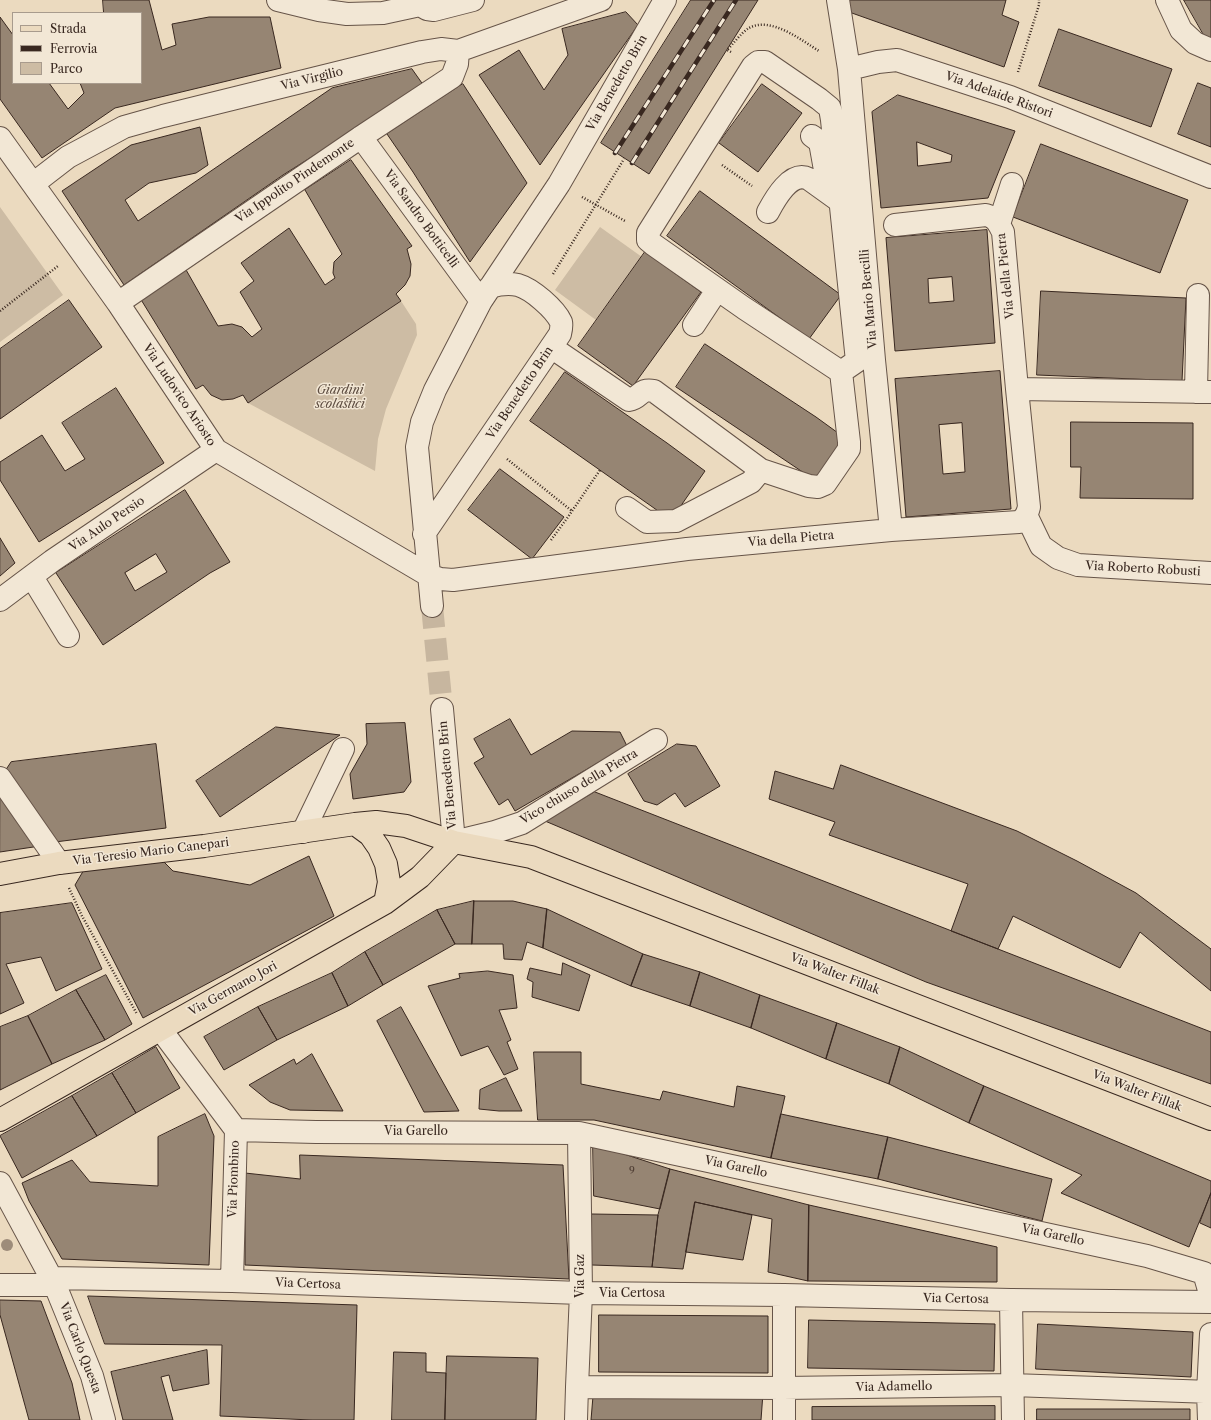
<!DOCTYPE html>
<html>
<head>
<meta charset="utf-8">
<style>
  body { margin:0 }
  #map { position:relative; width:1211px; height:1420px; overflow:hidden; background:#ebdabf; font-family:"Libre Caslon Text",serif }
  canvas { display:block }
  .legend { position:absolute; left:12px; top:12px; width:130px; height:72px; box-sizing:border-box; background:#f2e7d5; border:1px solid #a89b8d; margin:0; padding:5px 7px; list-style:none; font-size:12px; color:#392820 }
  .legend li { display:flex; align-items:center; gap:8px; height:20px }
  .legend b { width:20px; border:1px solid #a89b8d }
</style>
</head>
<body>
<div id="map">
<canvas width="1211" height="1420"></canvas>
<ul class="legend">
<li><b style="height:5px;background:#ebdabf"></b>Strada</li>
<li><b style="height:5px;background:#392820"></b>Ferrovia</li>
<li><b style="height:11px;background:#cdbca4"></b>Parco</li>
</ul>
</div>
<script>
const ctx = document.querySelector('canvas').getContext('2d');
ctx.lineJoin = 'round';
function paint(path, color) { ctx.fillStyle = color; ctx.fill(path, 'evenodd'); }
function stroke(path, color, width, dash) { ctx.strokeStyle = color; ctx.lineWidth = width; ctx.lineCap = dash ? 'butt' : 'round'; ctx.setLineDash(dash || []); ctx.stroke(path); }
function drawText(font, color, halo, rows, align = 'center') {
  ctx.font = font + ' "Libre Caslon Text",serif'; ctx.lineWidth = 3; ctx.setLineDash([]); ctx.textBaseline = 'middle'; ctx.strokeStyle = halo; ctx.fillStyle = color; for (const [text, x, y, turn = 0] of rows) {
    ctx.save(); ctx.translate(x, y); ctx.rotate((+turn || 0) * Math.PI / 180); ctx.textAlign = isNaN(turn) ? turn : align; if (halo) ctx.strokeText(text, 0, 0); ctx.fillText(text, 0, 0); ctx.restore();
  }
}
const green = new Path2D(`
  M0,207L63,295L0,342Z
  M600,227L642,257L596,320L555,290Z
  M401,301L416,324L417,335L386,409L378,439L375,471L248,403Z`);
const building = new Path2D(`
  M103,0H149L162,50L176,45L172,24L209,17H270L281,68L115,108L42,158L0,99V17L13,35V83H49L68,109L84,93L80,83H141V13H104Z
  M691,0H758L649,174L601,143Z
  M848,0H1006L1002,15L1019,22L1004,67L849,12Z
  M1184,0H1211V39L1205,37Z
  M626,12L638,25L540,165L479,75L519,50L544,90L568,55L562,29Z
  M1059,29L1172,69L1151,127L1039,86Z
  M412,69L424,86L283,175L124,285L62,191L131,145L200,127L208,165L196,173L149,183L125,200L138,221L332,88Z
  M1198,83L1211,88V147L1178,134Z
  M463,84L527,183L470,262L413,172L387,134Z
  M762,84L802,113L758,172L719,143Z
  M898,95L1015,131L988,198L881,208L872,112ZM917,142L952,155L951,162L918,166Z
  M1041,144L1188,200L1160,273L1013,217Z
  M351,160L412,246L407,249L411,264L410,276L405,285L396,294L401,301L248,403L243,395L233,399L222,400L211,395L203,385L196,389L140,298L185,268L218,326L232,324L242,327L252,337L262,329L240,292L254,281L241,263L289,228L325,285L335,278L333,273L334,262L342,254L305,190Z
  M700,191L841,295L809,339L667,236Z
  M987,230L995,343L895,351L886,238ZM952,277L954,301L929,303L928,279Z
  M645,252L701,292L633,386L578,346Z
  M1041,291L1186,298L1182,381L1037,375Z
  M69,300L102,347L0,419V349Z
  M705,344L816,417L845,438L816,481L676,387Z
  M1000,371L1011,509L906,517L895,379ZM962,423L965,472L943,474L939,425Z
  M565,372L667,443L705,471L671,520L530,421Z
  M116,388L164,463L39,542L0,480V462L42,435L65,471L85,459L62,423Z
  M1071,422L1193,423V499L1080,498L1081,467H1071Z
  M500,469L564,517L532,559L468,510Z
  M185,490L230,562L210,573L103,645L56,573ZM156,554L167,572L135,591L125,573Z
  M0,538L15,563L0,576Z
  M510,719L531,755L572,731L620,732L627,746L515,811L508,799L499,805L474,763L484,757L474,739Z
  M405,723L411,782L404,792L353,799L350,774L367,744L366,724Z
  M276,727L340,735L220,817L196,781Z
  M156,744L166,828L55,842L5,771L11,762Z
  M677,744L696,746L720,786L685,807L675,793L657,805L644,801L628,774Z
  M841,765L1017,831L1077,861L1136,893L1211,949V991L1140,932L1120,968L1013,916L998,949L951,931L968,884L829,835L835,822L769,799L775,771L833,789Z
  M0,786L40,846L0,852Z
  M595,792L1211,1032V1084L926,982L545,821Z
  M157,855L173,871L250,885L309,856L334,916L143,1018L75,885L85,868Z
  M474,901L472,944H455L437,910Z
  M474,901H513L547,909L543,948L527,942L522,960L504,959L503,944H472Z
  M72,903L102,969L56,991L41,957L6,964L24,1003L0,1014V913Z
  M547,909L643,954L631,986L543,948Z
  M437,910L455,944L383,985L365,952Z
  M365,952L383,985L348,1006L332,973Z
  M643,954L700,972L690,1006L631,986Z
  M563,963L590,975L579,1011L532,997L533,982L527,979L530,968L561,975Z
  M488,971L513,975L517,1008L499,1010L511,1040L507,1042L518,1069L504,1075L488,1046L461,1056L428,986L460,978L459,974Z
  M700,972L760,995L751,1028L690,1006Z
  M332,973L348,1006L277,1040L258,1007Z
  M106,975L132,1024L105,1040L76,990Z
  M76,990L105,1040L52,1064L28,1016Z
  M760,995L837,1023L826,1059L751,1028Z
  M258,1007L277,1040L224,1070L204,1037Z
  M401,1007L459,1111L424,1112L377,1021Z
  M28,1016L52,1064L0,1090V1027Z
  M837,1023L900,1047L889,1084L826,1059Z
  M156,1047L180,1088L136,1113L112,1073Z
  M900,1047L984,1086L969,1123L889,1084Z
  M534,1052H581V1084L660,1100L663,1091L734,1107L737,1086L785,1096L771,1158L594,1120H538Z
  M312,1054L343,1111L290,1110L270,1102L249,1085L294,1059L296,1064Z
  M112,1073L136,1113L97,1136L72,1096Z
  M506,1078L522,1111H499L479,1109L480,1090Z
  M984,1086L1211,1181V1193L1189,1247L1061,1193L1082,1175L969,1123Z
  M72,1096L97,1136L22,1178L0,1136Z
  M205,1114L214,1136L209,1265L62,1259L29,1201L22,1183L72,1160L90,1182L158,1186V1137Z
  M781,1114L888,1137L878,1179L771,1158Z
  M888,1137L1052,1179L1042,1221L878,1179Z
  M593,1144L670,1169L660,1209L594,1196Z
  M300,1155L563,1165L569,1279L245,1265V1173L300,1179Z
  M670,1169L809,1205L808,1281L768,1272L772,1219L695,1202L683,1269L652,1267L658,1215Z
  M1211,1193V1228L1200,1223Z
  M695,1202L752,1215L743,1260L686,1252Z
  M809,1205L997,1247V1282L808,1281Z
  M591,1214L658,1215L652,1267L592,1265Z
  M88,1296L357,1305L354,1420H312L220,1416L222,1345L105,1344Z
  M0,1300L41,1301L72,1383L80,1420H29L0,1315Z
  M599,1315L768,1316V1373L599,1372Z
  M809,1320L995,1324L994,1371L808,1368Z
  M1038,1324L1193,1332L1191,1377L1036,1369Z
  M207,1350L209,1384L173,1391L169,1375L161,1377L173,1420H123L111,1372Z
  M394,1352L426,1353V1372L446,1373L445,1420H392Z
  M447,1356L538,1358L536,1420H445Z
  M763,1393L761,1420H591L593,1396Z
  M995,1406V1420H812V1407Z
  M1037,1409H1190V1420H1037Z`);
const minorTunnel = new Path2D(`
  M432,606L442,709`);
const path = new Path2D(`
  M731,52L727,50C733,44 742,32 749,28C771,16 801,40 819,51
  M1018,72L1039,5V0
  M722,165L752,186
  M582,197L625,221
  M553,274L624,159
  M0,311L58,266
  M507,459L572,511
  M551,540L568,517L600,470
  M69,888L82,916L137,1014`);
const minor = new Path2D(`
  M278,0L319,10L347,14L383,13L420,5L427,9L434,10L473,0
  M838,0L849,69L874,360L891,530
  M1167,0L1181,30L1195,43L1211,50
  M849,69L878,62L897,60L1010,97L1211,177
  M812,136L820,142L825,170
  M361,137L481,301
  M0,138L118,303L216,450L428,575L440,579L453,580L687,549L891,530L1019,522C1025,518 1027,515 1029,507L1017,389L1211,392
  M33,184L68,157L124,127L163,116L422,52L441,49L458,51L601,0
  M768,212C775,199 791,170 809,179L841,202
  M999,224L1012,184
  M895,225L986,215C997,218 998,223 1003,232L1017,389
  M118,303L361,137L452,77L457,64L458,51
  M694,325L717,290
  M551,347L629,400C641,398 639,388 654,391L761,470L809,486L818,487L825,484L849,449V442L841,372L857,361L832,120L830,108L819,99L765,62H758L753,66L648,233V240L654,245L744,308L841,372
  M1196,392L1198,295
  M627,508L647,522L676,521L751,482L761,470
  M1024,519H1028L1041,546L1058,558L1078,565L1211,573
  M424,534L560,334C561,330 562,326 561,322C555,309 532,289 518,285C508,283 500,284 490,287
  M32,577L68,636
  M0,600L52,561L216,450
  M432,606L417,447L422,422L435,390L481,301L559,184L665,0
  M442,709L454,842L495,832L522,823L656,740
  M0,778L59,863
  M303,832L343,749
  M161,1030L236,1130L232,1281
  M236,1130L316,1132L579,1133L1147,1256L1204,1273L1211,1297
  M0,1183L55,1285L92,1376L104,1420
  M52,1278L232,1281L581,1293L784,1295L1011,1300L1211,1302
  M0,1285H55
  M1011,1300L1013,1420
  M577,1387L783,1388L1012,1385L1211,1392
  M576,1420L577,1387L581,1293L579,1133
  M784,1420V1295
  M1209,1420L1208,1392L1211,1334`);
const major = new Path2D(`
  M355,824L370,835L379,848L386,864L389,882L385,903
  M0,874L59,863L204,846L355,824L376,822L406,826L454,842L531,857L1211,1119
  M0,1120L385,903L420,877L454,842`);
const rail = new Path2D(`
  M615,153L714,0
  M632,163L736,0`);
const trees = [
  [7,1245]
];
const numberNames = [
  ["9",632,1170]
];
const streetNames = [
  ["Via Virgilio",312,79,-14],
  ["Via Benedetto Brin",617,83,-60],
  ["Via Adelaide Ristori",999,95,20],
  ["Via Ippolito Pindemonte",295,181,-34],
  ["Via Sandro Botticelli",421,219,54],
  ["Via della Pietra",1006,276,-96],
  ["Via Mario Bercilli",869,299,-95],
  ["Via Benedetto Brin",520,393,-56],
  ["Via Ludovico Ariosto",179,395,56],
  ["Via Aulo Persio",107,524,-34],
  ["Via della Pietra",791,539,-5],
  ["Via Roberto Robusti",1143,569,3],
  ["Via Benedetto Brin",448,775,-95],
  ["Vico chiuso della Pietra",579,787,-31],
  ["Via Teresio Mario Canepari",151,852,-7],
  ["Via Walter Fillak",835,974,21],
  ["Via Germano Jori",233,989,-29],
  ["Via Walter Fillak",1137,1091,21],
  ["Via Garello",416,1132],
  ["Via Garello",736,1167,12],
  ["Via Piombino",234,1179,-88],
  ["Via Garello",1053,1235,12],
  ["Via Gaz",581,1276,-90],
  ["Via Certosa",308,1284,2],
  ["Via Certosa",632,1294],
  ["Via Certosa",956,1299,1],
  ["Via Carlo Questa",80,1348,69],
  ["Via Adamello",894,1387,-1]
];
const parkNames = [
  ["Giardini",340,391],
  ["scolastici",340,405]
];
paint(green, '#cdbca4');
paint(building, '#968573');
stroke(building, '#392820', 1);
stroke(minorTunnel, '#c7b69f', 22, [22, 11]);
stroke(minor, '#665448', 24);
stroke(major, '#392820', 24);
stroke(path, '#392820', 2.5, [1, 2]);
stroke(minor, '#f2e7d5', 22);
stroke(major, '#ebdabf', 22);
stroke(rail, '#392820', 4.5);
stroke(rail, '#f2e7d5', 3, [9]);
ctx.fillStyle = '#9d8c7a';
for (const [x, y] of trees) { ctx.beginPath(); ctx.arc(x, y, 6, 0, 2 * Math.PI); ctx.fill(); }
drawText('10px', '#503f35', null, numberNames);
drawText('12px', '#392820', '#f2e7d5', streetNames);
drawText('italic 12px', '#5e4d41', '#f2e7d5', parkNames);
</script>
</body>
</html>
